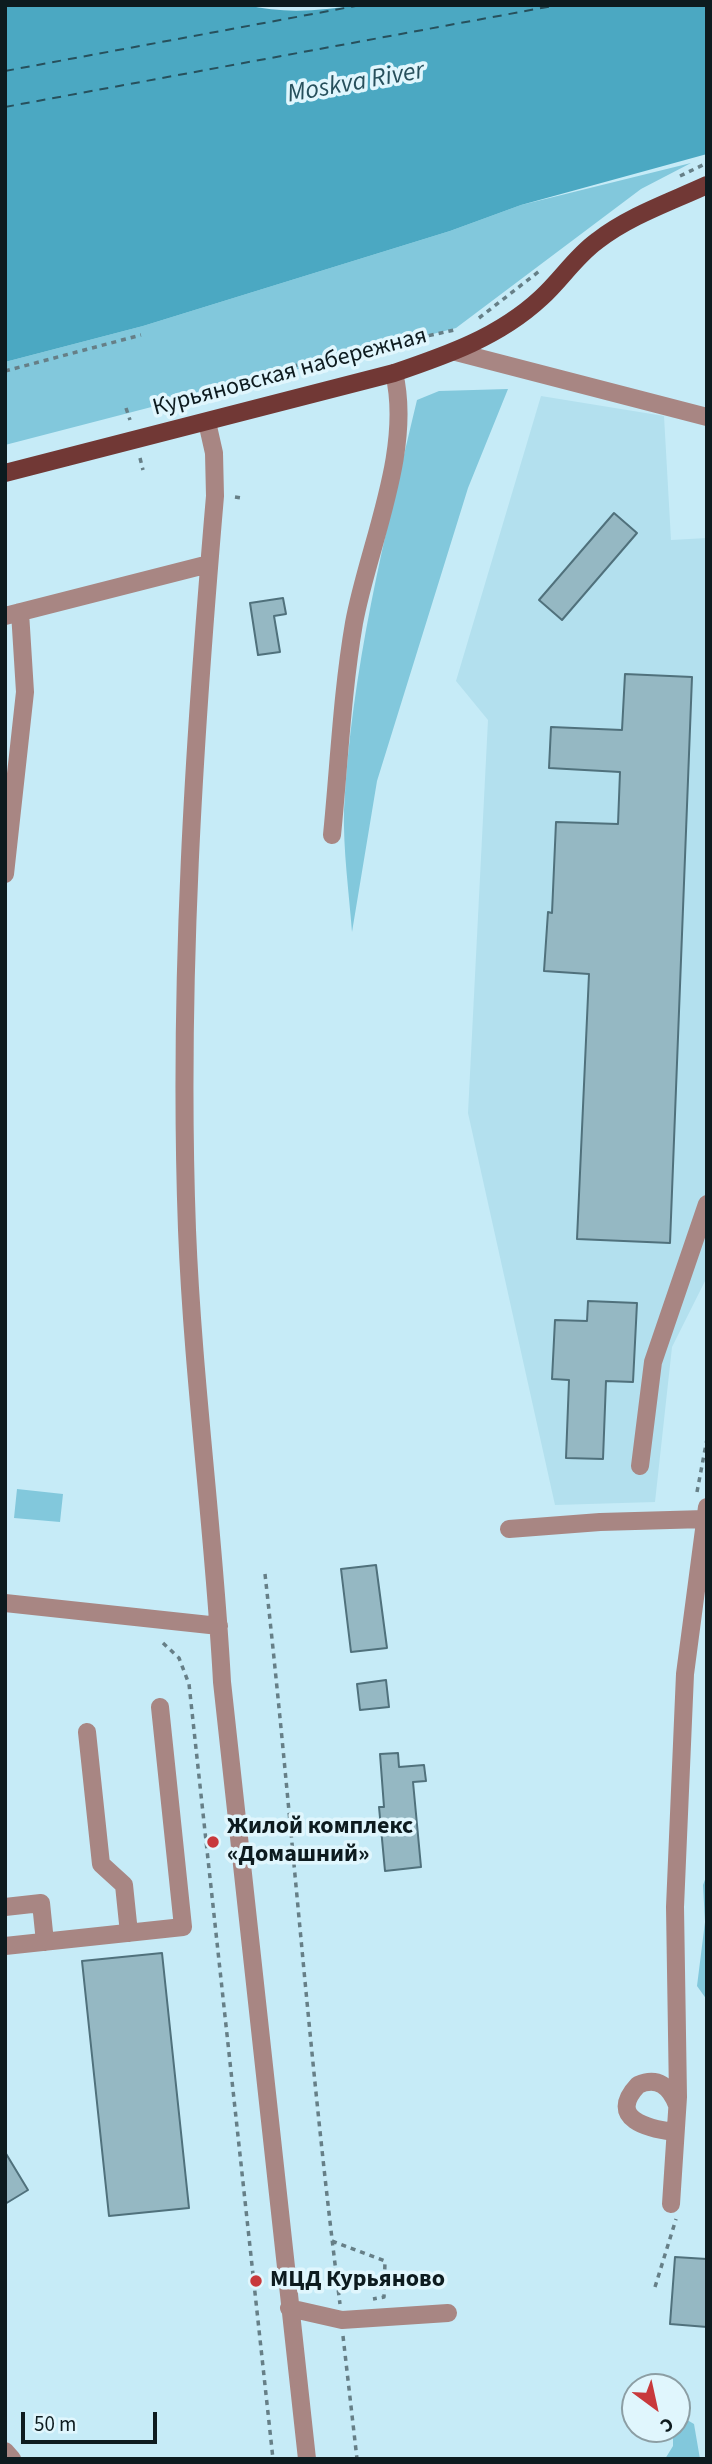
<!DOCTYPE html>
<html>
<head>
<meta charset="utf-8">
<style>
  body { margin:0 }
  #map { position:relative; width:712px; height:2464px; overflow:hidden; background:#c6ebf7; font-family:"Source Sans 3",sans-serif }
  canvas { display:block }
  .frame { position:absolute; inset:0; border:7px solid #0d1b1f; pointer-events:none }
  .north { position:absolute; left:621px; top:2373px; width:70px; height:70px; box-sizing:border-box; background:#e0f6fd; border:2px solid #8c9ea4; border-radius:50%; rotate:147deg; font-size:19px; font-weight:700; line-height:28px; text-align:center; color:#0d1b1f }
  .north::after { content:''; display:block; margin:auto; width:24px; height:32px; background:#c8393c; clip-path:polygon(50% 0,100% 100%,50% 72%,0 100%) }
  .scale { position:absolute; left:21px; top:2412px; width:136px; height:32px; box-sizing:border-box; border:4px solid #0d1b1f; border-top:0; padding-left:9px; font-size:21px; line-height:24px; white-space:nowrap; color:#0d1b1f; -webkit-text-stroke:5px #e0f6fd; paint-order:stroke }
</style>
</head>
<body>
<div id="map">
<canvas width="712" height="2464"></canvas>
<div class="frame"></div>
<div class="north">С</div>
<div class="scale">50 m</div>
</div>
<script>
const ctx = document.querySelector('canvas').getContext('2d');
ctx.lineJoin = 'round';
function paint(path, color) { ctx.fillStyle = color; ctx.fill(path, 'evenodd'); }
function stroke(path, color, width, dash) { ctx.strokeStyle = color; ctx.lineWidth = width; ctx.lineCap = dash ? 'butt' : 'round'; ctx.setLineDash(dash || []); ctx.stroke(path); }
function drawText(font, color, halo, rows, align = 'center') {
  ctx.font = font + ' "Source Sans 3",sans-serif'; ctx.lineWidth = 7; ctx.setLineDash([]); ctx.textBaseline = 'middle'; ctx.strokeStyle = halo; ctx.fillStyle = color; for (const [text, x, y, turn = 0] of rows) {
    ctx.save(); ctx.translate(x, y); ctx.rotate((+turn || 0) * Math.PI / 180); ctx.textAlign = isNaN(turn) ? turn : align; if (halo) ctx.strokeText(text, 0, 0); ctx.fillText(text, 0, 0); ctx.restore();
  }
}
const built = new Path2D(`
  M541,396L664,416L671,540L707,538V1277L672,1347L655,1502L555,1505L468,1113L488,720L456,681Z`);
const green = new Path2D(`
  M691,163L641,189L456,328L5,445V362L143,326L450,231L521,205Z
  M508,389L468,488L377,781L352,932C349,892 343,850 344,810C351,671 385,535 417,400L439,391Z
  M17,1489L63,1494L60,1522L14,1518Z
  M707,1874V2000L697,1986L705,1922L703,1885Z
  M682,2417L694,2424L700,2459H665L673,2446V2429H677V2423Z`);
const water = new Path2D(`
  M5,5H246C283,14 320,11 358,5H707V154L521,205L450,231L143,326L5,362Z`);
const ferry = new Path2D(`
  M5,71L361,5
  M5,107L558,5`);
const building = new Path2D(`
  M614,513L637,533L562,620L539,600Z
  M283,598L286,614L274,616L280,652L258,655L250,603Z
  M625,674L692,677L670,1243L577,1239L589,974L544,971L548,912L552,913L556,822L618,824L620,772L549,768L551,727L622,730Z
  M588,1301L637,1303L633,1382L606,1381L603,1459L566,1458L569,1380L552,1379L555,1320L587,1321Z
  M376,1565L387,1648L351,1652L341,1569Z
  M386,1680L389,1707L360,1710L357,1684Z
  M398,1753L399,1767L424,1765L426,1781L413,1782L421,1867L385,1871L379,1807H384L380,1754Z
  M162,1953L189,2208L109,2216L82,1961Z
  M5,2152L28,2190L5,2204Z
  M675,2257L707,2259V2327L670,2324Z`);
const path = new Path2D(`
  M680,176L707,163
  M479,318L542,269
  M5,371L141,335
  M263,373L454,330
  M126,408L130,420
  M140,458L143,470
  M235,497L241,498
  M697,1492L707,1439
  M265,1574C292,1817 309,2061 340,2304
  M163,1643L179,1658L189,1684L273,2459
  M332,2241L385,2261L384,2297L373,2299
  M655,2287L676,2219
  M343,2336L357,2459`);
const minor = new Path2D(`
  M456,352L707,417
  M207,422L214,453L215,496C194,740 178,985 187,1230C193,1381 214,1531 222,1682L307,2459
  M5,616L209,564
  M332,835C339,765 342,693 354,623C368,546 413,451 394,373
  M5,874L25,692L20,612
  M640,1466L653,1362L707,1204
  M509,1529L600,1522L705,1519
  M5,1603L219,1626
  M87,1732L101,1864L124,1885L129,1933
  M5,1907L41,1903L45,1942
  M5,1946L183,1927L160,1707
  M675,2132C649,2129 606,2119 638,2085C658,2076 670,2087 677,2105
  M671,2204L678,2097L675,1907L685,1674L707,1507
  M289,2308L342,2320L448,2313
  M5,2451L12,2459`);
const major = new Path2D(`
  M5,473L394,373C447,355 499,337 541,298C561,280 575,257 597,241C629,216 670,202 707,185`);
const markers = [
  [213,1842,7,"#c8393c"],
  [256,2281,7,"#c8393c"]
];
const streetNames = [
  ["Курьяновская набережная",290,373,-15]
];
const poiNames = [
  ["Жилой комплекс",227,1828],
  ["«Домашний»",227,1856],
  ["МЦД Курьяново",270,2281]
];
const waterNames = [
  ["Moskva River",356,84,-10]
];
paint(built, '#b3e0ee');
paint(green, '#82c8dc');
paint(water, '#4ba8c2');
stroke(ferry, '#27505c', 2, [9, 7]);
paint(building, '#95b8c3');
stroke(building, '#50717c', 2);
stroke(path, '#667f87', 3.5, [5, 5]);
stroke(minor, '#a88683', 18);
stroke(major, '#713835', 18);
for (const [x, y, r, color] of markers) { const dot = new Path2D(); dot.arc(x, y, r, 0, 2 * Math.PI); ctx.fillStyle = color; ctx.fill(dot); stroke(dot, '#e0f6fd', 2.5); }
drawText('24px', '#0d1b1f', '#e0f6fd', streetNames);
drawText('bold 24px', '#0d1b1f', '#e0f6fd', poiNames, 'left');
drawText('italic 26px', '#27505c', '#e0f6fd', waterNames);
</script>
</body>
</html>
